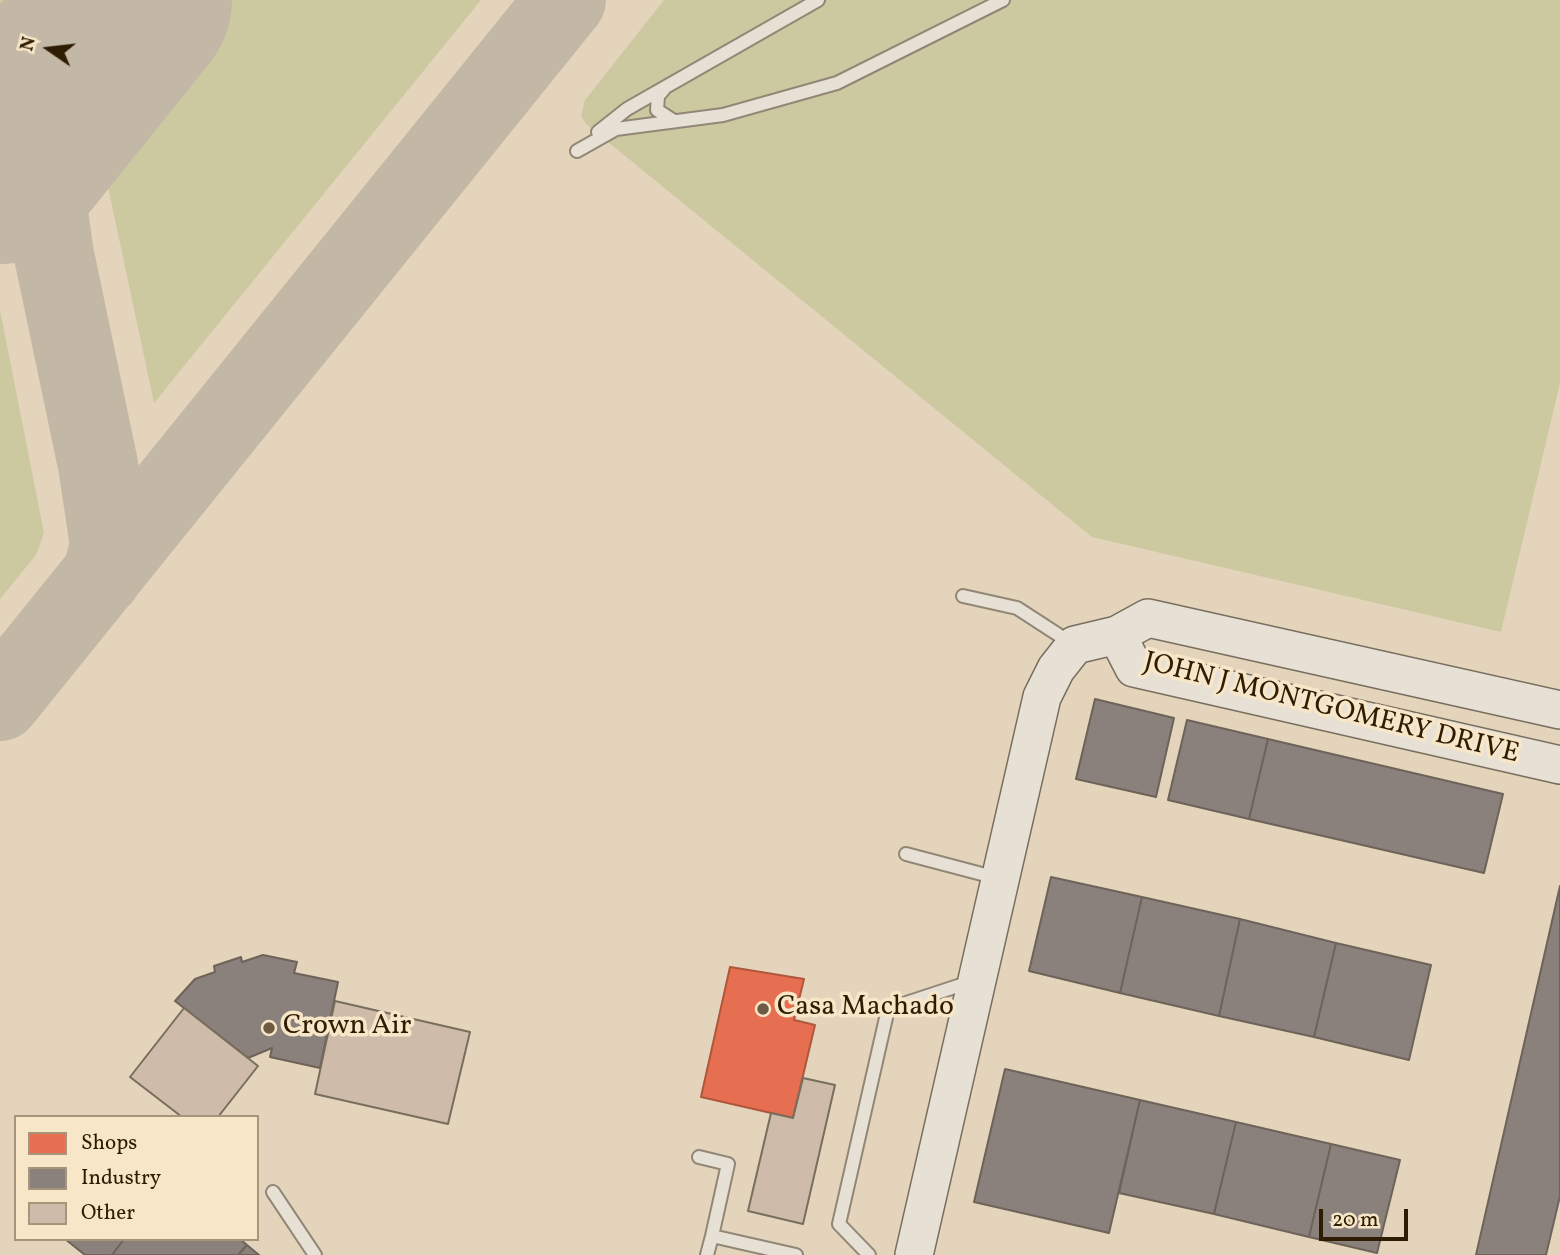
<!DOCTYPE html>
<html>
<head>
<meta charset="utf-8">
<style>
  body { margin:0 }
  #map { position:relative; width:1560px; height:1255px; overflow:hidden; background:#e3d4bb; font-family:Vollkorn,serif }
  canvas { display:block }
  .legend { position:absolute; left:14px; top:1115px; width:245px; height:126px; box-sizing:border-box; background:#f8e6c8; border:2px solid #a79579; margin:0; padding:9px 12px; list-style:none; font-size:21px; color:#2e1c03 }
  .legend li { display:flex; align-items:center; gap:14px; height:35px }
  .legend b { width:35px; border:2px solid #a79579 }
  .north { position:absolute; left:14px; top:14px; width:70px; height:70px; -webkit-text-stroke:5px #f8e6c8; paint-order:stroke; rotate:284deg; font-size:19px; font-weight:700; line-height:28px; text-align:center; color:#2e1c03 }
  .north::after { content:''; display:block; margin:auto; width:24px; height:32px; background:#2e1c03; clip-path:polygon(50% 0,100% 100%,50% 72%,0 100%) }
  .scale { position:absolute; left:1319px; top:1209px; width:89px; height:32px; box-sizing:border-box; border:4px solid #2e1c03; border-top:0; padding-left:9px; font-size:21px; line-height:24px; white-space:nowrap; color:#2e1c03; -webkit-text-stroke:5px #f8e6c8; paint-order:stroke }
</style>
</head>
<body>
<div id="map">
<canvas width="1560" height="1255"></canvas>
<ul class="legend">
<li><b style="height:19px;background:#e76f51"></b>Shops</li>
<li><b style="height:19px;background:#8a817c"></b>Industry</li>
<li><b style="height:19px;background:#cebbaa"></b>Other</li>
</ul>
<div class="north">N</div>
<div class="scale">20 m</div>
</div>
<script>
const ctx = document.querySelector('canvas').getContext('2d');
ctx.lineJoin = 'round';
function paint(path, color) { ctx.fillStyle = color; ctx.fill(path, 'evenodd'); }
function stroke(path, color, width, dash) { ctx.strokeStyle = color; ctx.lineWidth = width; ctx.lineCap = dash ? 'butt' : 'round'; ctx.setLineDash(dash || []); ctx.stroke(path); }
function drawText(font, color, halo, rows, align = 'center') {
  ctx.font = font + ' Vollkorn,serif'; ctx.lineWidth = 7; ctx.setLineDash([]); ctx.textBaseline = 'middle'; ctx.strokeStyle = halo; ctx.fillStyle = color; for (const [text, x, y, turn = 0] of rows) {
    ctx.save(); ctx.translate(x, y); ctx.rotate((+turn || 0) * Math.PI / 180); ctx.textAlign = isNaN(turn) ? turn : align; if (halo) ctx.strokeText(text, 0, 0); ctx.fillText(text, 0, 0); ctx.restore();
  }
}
const green = new Path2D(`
  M0,0H33L0,40Z
  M232,0H481L154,403L104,168L105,159Z
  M664,0H1560V383L1501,632L1092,537L586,124L581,116L585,100Z
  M0,310L44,533L36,555L0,599Z`);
const shops = new Path2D(`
  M730,967L804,979L794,1020L815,1025L793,1118L701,1097Z`);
const industry = new Path2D(`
  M1095,699L1174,718L1156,797L1076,779Z
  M1187,720L1268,739L1249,819L1168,800Z
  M1268,739L1503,794L1484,873L1249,819Z
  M1051,877L1142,897L1120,993L1029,971Z
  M1560,886V1196L1546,1255H1476Z
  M1142,897L1240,919L1219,1016L1120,993Z
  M1240,919L1336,943L1314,1037L1219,1016Z
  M1336,943L1431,965L1409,1060L1314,1037Z
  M263,955L297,962L294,973L338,982L320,1068L270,1057L272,1048L248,1058L175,1001L195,979L215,972L214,966L241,957L242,962Z
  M1005,1069L1140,1100L1109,1233L974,1202Z
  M1140,1100L1236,1122L1214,1214L1119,1193Z
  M1236,1122L1331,1144L1309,1237L1214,1214Z
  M1331,1144L1400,1160L1377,1253L1309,1237Z
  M65,1239H124L112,1255H85Z
  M124,1239H240L247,1245L238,1255H112Z
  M247,1245L259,1255H238Z`);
const taxiway = new Path2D(`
  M66,82L46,128L42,171L54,255L98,465L108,531L110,546L102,576
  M0,701L566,0`);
const runway = new Path2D(`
  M0,164L132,0`);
const building = new Path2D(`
  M335,1001L470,1032L448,1124L315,1094Z
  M184,1008L258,1066L218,1117H182L130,1077Z
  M803,1078L835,1085L803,1224L748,1211L771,1113L793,1118Z`);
const lane = new Path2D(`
  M664,89L658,96L657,110L674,121
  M598,132L627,109L818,0
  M577,151L616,129L723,115L837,83L1003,0
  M963,596L1017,608L1071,643
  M906,854L997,878
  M699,1157L728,1164L712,1236
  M273,1192L315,1255
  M707,1255L712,1236L796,1255
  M869,1255L839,1224L888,1009L970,982`);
const secondary = new Path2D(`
  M1117,635L1134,668L1560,765
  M914,1255L1042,697L1056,669L1075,645L1117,635L1148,618L1560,710`);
const markers = [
  [763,1009,7,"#6d5c43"],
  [269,1028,7,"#6d5c43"]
];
const streetNames = [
  ["JOHN J MONTGOMERY DRIVE",1331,710,14]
];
const poiNames = [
  ["Casa Machado",777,1009],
  ["Crown Air",283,1028]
];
paint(green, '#ccc9a0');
paint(shops, '#e76f51');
stroke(shops, '#b0563a', 2);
paint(industry, '#8a817c');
stroke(industry, '#6e6358', 2);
stroke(taxiway, '#c3b8a6', 80);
stroke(runway, '#c3b8a6', 200);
paint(building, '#cebbaa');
stroke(building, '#786e5e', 2);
stroke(lane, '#928776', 16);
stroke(secondary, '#786e5e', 40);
stroke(lane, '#e7e0d4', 12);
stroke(secondary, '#e7e0d4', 37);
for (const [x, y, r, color] of markers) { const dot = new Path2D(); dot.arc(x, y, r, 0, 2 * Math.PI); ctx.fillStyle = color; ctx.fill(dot); stroke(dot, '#f8e6c8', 2.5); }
drawText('28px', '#2e1c03', '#f8e6c8', streetNames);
drawText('28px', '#2e1c03', '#f8e6c8', poiNames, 'left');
</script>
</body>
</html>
